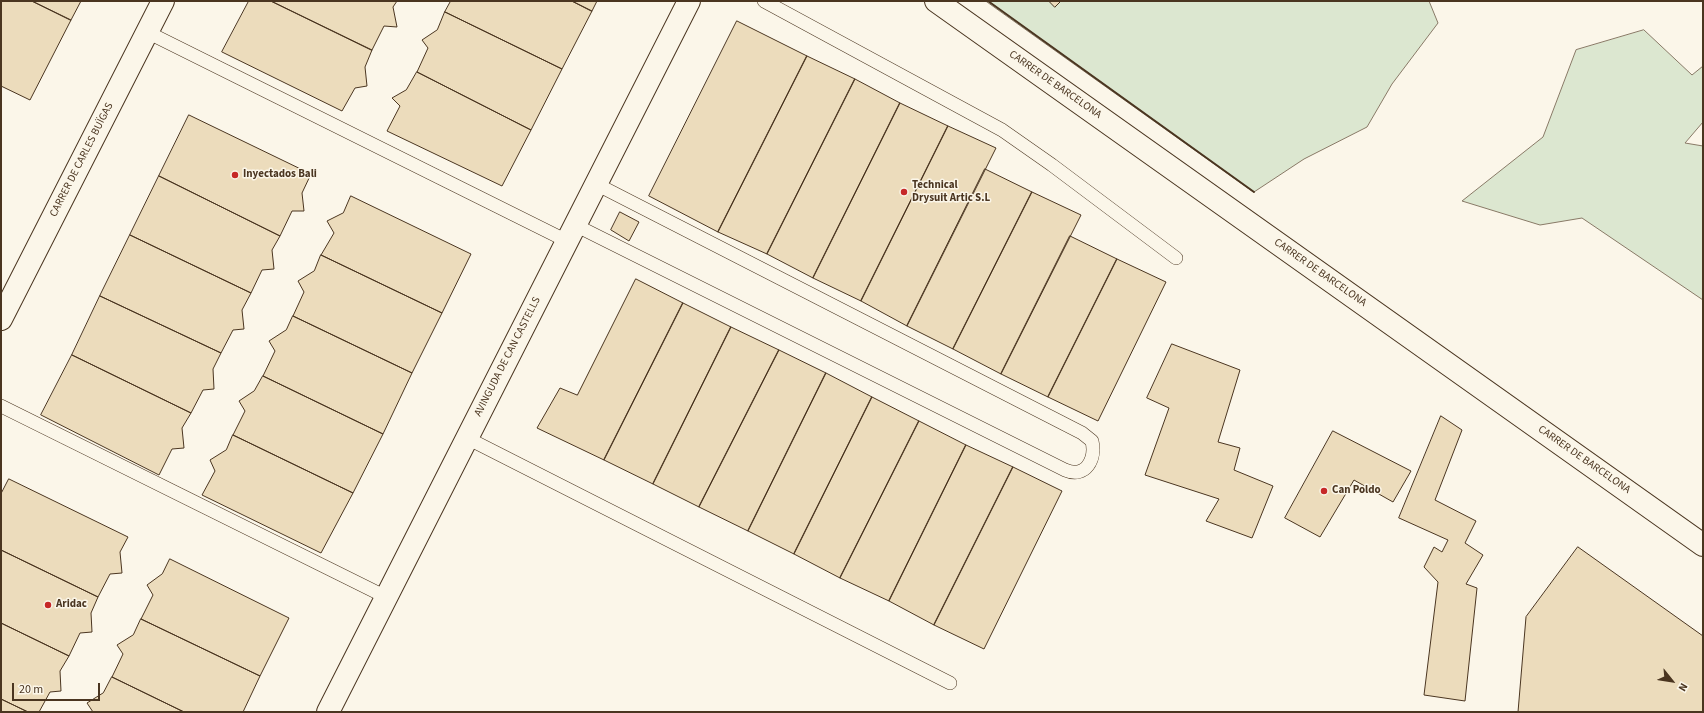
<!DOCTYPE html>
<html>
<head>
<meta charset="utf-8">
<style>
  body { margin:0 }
  #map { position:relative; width:1704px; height:713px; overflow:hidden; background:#fbf6e9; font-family:"Source Sans 3",sans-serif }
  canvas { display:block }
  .frame { position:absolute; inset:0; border:2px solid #4a3520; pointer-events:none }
  .north { position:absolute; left:1652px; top:661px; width:40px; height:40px; -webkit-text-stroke:3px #fbf6e9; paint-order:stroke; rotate:120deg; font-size:11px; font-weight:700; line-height:16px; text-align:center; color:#4a3520 }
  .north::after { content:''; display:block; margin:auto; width:14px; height:18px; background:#4a3520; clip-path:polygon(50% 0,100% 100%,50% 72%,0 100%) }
  .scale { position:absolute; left:12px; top:683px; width:88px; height:18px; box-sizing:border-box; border:2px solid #4a3520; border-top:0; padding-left:5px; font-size:12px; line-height:14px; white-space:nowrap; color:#4a3520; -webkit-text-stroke:3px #fbf6e9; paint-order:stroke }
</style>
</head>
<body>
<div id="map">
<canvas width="1704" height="713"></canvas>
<div class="frame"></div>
<div class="north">N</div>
<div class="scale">20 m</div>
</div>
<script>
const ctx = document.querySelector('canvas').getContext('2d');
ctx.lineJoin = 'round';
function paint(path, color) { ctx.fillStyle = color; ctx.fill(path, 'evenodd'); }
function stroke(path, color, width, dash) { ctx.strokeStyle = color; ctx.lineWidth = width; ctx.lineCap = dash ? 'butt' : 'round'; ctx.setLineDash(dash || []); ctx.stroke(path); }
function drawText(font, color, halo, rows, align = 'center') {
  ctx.font = font + ' "Source Sans 3",sans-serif'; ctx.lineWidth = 3; ctx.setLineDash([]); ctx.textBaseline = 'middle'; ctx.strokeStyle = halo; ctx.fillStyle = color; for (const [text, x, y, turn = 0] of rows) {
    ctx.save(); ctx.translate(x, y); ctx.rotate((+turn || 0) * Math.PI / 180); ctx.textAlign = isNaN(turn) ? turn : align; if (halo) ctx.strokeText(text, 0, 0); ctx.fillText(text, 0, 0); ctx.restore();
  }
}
const green = new Path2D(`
  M986,1H1429L1438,23L1392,84L1367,127L1304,159L1254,192Z
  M1644,30L1692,75L1703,66V122L1685,143L1703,146V300L1582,218L1540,225L1462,201L1543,137L1576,50Z`);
const building = new Path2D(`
  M1,1H32L71,20L30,100L1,86Z
  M32,1H81L71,20Z
  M249,1H271L372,50L365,67L367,86L355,88L342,111L222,52Z
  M271,1H397L393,7L397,27L384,26L372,50Z
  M451,1H572L592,11L562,69L445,12Z
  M572,1H597L592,11Z
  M1049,1H1061L1055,7Z
  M445,12L562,69L531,130L417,72L428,48L422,40L437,30Z
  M737,21L807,56L718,232L649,196Z
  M807,56L855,79L767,254L718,232Z
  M417,72L531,130L502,186L387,131L400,106L392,98L406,90Z
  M855,79L900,103L813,278L767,254Z
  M900,103L948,126L861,301L813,278Z
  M189,115L311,174L302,193L304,211H292L280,236L159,176Z
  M948,126L996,148L907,326L861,301Z
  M985,169L1032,192L953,349L907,326Z
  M159,176L280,236L272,250L274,269L262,270L251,293L130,235Z
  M1032,192L1081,215L1001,374L953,349Z
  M351,196L471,254L442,313L321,255L334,233L327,221L343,213Z
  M620,212L639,222L629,241L611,230Z
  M130,235L251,293L242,310L244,329L233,330L221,353L100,296Z
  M1070,236L1117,259L1048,397L1001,374Z
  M321,255L442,313L412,373L293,316L304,292L298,281L314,271Z
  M1117,259L1166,282L1098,421L1048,397Z
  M636,279L683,303L604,460L537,428L560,388L577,395Z
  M100,296L221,353L213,369L214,389L203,390L191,413L72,355Z
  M683,303L731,327L653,484L604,460Z
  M293,316L412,373L383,434L263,376L275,351L269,341L286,330Z
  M731,327L779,350L699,507L653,484Z
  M1172,344L1240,370L1218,442L1240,448L1234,470L1273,486L1252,538L1206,521L1219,499L1145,475L1169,408L1147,398Z
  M779,350L826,373L748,531L699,507Z
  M72,355L191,413L182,428L184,448L172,449L159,475L41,415Z
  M826,373L872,397L794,554L748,531Z
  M263,376L383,434L353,493L233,435L245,411L239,401L254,391Z
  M872,397L919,421L840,578L794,554Z
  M1441,416L1462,430L1435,500L1476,521L1465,543L1483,555L1466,584L1477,588L1465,701L1424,695L1438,582L1424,567L1434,547L1442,552L1448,540L1399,518Z
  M919,421L966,445L889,601L840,578Z
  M1333,431L1411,471L1393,502L1354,480L1320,537L1285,518Z
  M233,435L353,493L321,553L202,495L215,471L210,460L226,450Z
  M966,445L1013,467L934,625L889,601Z
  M1013,467L1062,491L984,649L934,625Z
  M9,479L128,537L120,552L122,573L110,574L98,597L1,550V494Z
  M1578,547L1703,636V712H1518L1526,617Z
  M1,550L98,597L91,613L92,632L80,633L69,656L1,623Z
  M170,559L289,618L260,676L141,619L153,595L147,585L162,574Z
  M141,619L260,676L243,712H184L112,677L123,654L117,645L133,635Z
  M1,623L69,656L60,671L61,691L50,692L39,712H28L1,699Z
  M112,677L184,712H93L87,703L103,693Z
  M1,699L28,712H1Z`);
const service = new Path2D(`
  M764,1L1002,130L1052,165L1176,258
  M147,32L567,241
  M575,225L1065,470C1086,479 1096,459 1092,441L1082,433L596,184
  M1,406L386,597
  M467,438L950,683`);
const minor = new Path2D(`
  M936,1L1703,545
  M1,319L163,1
  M328,712L689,1`);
const wall = new Path2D(`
  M988,1L1254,192`);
const markers = [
  [235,175,4,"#c62828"],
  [904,192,4,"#c62828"],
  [1324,491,4,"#c62828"],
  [48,605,4,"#c62828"]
];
const streetNames = [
  ["CARRER DE BARCELONA",1055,85,35],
  ["CARRER DE CARLES BUÏGAS",82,160,-63],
  ["CARRER DE BARCELONA",1320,273,35],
  ["AVINGUDA DE CAN CASTELLS",508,357,-63],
  ["CARRER DE BARCELONA",1584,460,35]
];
const poiNames = [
  ["Inyectados Bali",243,175],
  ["Technical",912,186],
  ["Drysuit Artic S.L",912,199],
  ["Can Poldo",1332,491],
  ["Aridac",56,605]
];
paint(green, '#dce7d0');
stroke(green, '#887966', 1);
paint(building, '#ecdcbc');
stroke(building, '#4a3520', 1);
stroke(service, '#4a3520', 14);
stroke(minor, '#4a3520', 24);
stroke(service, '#fbf6e9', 13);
stroke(minor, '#fbf6e9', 22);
stroke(wall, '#4a3520', 2);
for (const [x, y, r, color] of markers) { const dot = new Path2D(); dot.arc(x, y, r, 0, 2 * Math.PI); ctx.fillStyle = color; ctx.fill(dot); stroke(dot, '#fbf6e9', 1.5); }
drawText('11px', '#4a3520', '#fbf6e9', streetNames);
drawText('bold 11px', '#4a3520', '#fbf6e9', poiNames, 'left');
</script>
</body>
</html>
